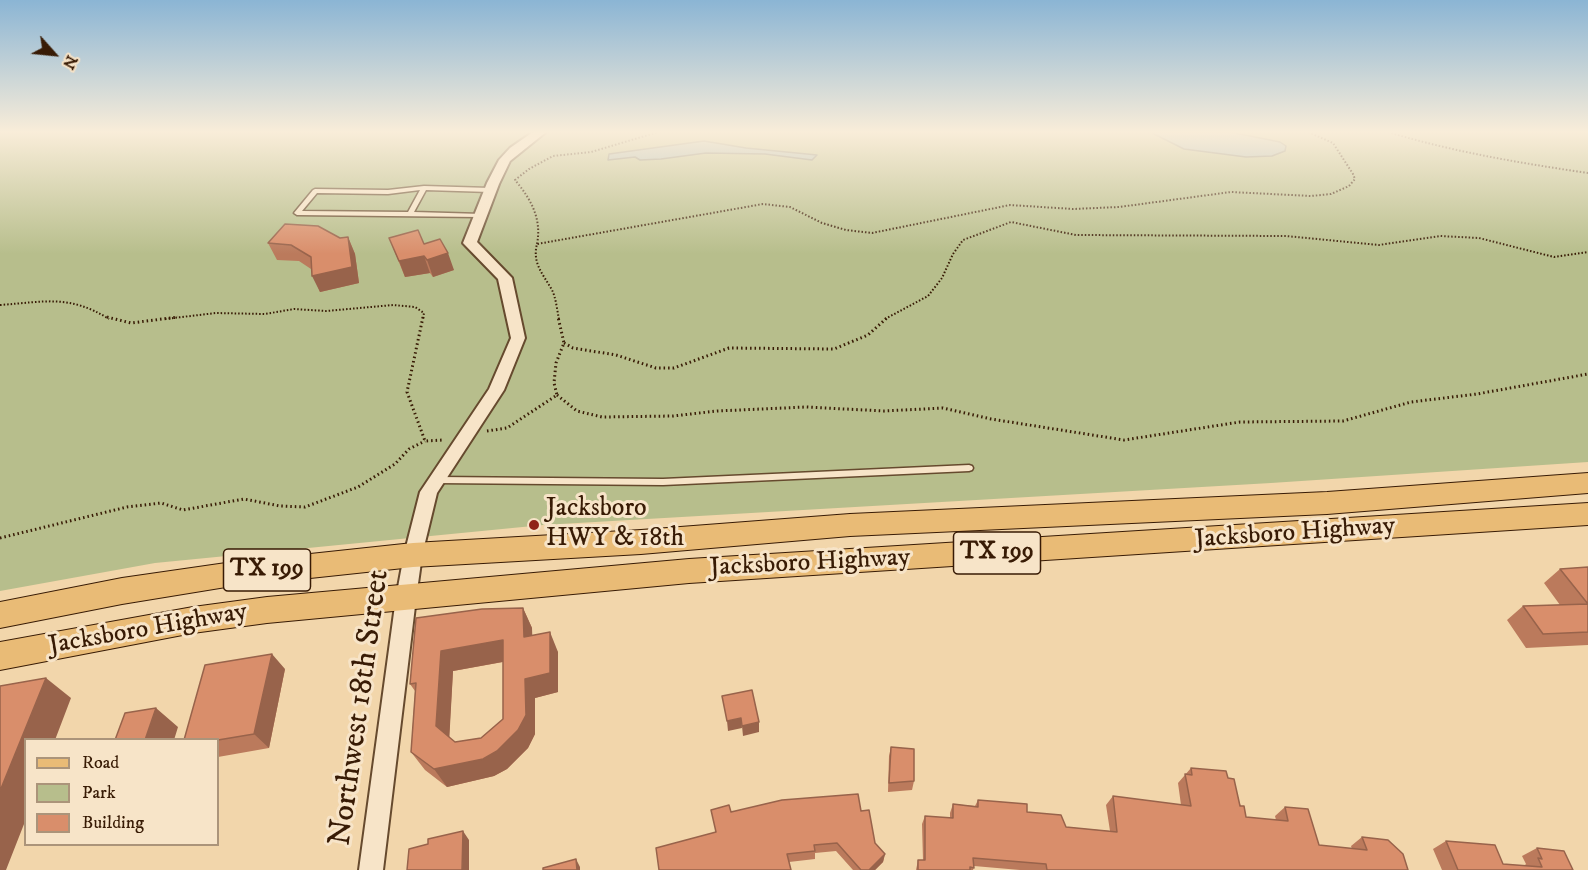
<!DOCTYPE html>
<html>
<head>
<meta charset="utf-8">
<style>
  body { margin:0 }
  #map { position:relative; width:1588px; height:870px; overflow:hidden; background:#f2d6ab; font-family:"IM FELL DW Pica",serif }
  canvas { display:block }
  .legend { position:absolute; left:24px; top:738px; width:195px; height:108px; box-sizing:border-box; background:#f7e4c8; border:2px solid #ab947a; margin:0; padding:8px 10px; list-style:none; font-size:18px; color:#381b05 }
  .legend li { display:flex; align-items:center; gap:12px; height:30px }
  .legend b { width:30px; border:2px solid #ab947a }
  .north { position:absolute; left:24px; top:24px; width:60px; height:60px; -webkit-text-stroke:4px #f7e4c8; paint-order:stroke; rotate:117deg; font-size:16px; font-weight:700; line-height:24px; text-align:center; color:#381b05 }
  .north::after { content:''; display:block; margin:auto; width:21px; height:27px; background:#381b05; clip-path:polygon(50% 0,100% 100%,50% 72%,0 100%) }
</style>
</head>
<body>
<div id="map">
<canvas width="1588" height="870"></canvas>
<ul class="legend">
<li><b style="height:8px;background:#e9bb76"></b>Road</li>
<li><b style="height:16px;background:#b7be8c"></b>Park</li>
<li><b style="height:16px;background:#d98e6b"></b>Building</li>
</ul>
<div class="north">N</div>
</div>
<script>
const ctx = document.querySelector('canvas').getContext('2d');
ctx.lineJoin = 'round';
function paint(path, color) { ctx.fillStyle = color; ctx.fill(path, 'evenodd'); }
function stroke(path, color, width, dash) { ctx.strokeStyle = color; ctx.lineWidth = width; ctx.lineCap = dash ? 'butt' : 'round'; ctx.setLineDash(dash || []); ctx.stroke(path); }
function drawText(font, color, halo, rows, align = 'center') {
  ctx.font = font + ' "IM FELL DW Pica",serif'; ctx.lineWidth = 6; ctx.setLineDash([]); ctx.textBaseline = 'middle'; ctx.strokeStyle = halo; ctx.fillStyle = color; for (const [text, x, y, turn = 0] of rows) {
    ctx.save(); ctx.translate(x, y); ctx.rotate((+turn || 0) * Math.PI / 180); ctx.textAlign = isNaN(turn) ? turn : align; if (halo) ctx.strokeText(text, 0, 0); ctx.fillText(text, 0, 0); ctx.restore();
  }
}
const green = new Path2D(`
  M0,132H1588V462L1271,483L543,525L155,563L0,591Z`);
const water = new Path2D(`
  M1150,132H1230L1280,142L1286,146L1285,151L1272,156L1246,157L1184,149Z
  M704,141L746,148L817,155L812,160L765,154L706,153L661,159L640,160L635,157L608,160L609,154Z`);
const pathFar1 = new Path2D(`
  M1388,132C1454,152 1520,163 1588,173
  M537,244C542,219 531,199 515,180L529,169L553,156L591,152L658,132
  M0,305C44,302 69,294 109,319
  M165,319L216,313L265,314L294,309L326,311L393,305L415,307L424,313L423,319
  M559,319C557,310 556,298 552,290C543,274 532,263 537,244L763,204L790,207L822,223L846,230L872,233L1010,205L1073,209L1119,207L1231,192L1311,196L1331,194L1349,186L1355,179L1353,174L1333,143L1308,132
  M885,319L928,296L942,278L953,254L963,240L1011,222L1076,235L1286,236L1379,245L1440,236L1479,238L1554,257L1588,252`);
const path = new Path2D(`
  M107,317L131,323L178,317
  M423,317L407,392L425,441L443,440
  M564,343L573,348L616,355L656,368H674L729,348L834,349L868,335L888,317
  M557,395L577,411L602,417L673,416L717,411L806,407L884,411L943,408L991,419L1124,440L1240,422L1343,421L1411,402L1477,394L1588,374
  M487,431L507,428L557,395L554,383L556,363L564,343L558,317
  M0,538L127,507L161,503L183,510L244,499L280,506L305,507L358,487L395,464L409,449L425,441`);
const service = new Path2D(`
  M424,186L490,188L493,190L490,192L426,190L414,212L482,214L483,215L480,217L297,215L294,213L313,190L315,189L388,190ZM420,190L408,212L302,211L317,193L388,194Z
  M969,465L972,466L973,468L972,470L969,471L663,485L437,483L434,482L433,480L434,478L437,477L663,479Z`);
const minor = new Path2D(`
  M533,132H546L510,161L499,184L477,242L512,278L525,338L504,390L437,493L422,555L416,598L383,870H359L396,598L404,555L420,492L489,389L511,338L498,279L463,243L487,183L499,160L510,148Z`);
const primary = new Path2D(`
  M1588,473V493L1327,514L850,536L641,554L413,567L226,587L122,604L0,628V602L122,578L226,563L413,543L641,530L850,514L1327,492Z
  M1588,503V525L689,583L267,623L193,633L0,670V642L193,607L267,597L689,559Z`);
const wall = new Path2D(`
  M348,237L355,254L359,283L320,292L311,269L299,261L277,260L268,243L340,238Z
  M389,238L424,244L454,270L433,277L430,273L405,277Z
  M1588,567V645L1526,648L1507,620L1523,606L1560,605L1544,583L1560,569Z
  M523,608L532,628V635L558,652V692L535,698V734L528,748L507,769L494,776L447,787L425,770L411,752L415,691L410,684ZM503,662V719L481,738L455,742L449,737L453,671Z
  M285,669L269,748L218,757V740Z
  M891,747L914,781L912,790L888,792L889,756Z
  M1191,768L1228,778L1246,817L1276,820L1275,816L1285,807L1319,845L1352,849L1351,846L1362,837L1408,870H1020L974,866L973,870H916L918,860H923L922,824L925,816L950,818V813L953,804L975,806L978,800L1027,812L1066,827L1110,831L1106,805L1113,796L1181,805L1178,783Z
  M861,811L875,843L885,854L883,862L875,870H853L836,851L815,853V859L789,862L716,833L731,812Z
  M1446,841L1503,864L1524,866L1526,864L1522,856L1537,848L1573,870H1442L1433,849Z`);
const shadedWall = new Path2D(`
  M348,237L355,254L359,283L320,292L312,276Z
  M448,253L454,270L433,277L427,260Z
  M424,256L430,273L405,277L399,261Z
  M523,608L532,628L533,657L524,637Z
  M550,632L558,652V692L535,698V734L528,748L507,769L494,776L447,787L434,769L483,759Z
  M503,640L513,660L453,671L449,744L436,726L441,651Z
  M272,654L285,669L269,748L254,734Z
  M46,678L71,698L55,740H26V819L6,870H0V791Z
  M156,708L178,727L174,740H145Z
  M741,718L742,728L728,731L727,721Z
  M759,722V732L743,736L742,726Z
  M463,831L469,840V870H462Z
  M885,854L883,862L875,870H869Z
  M576,859L580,867V870H577Z`);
const building = new Path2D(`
  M285,224L318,226L340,238L348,237L352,267L312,276L311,257L291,245L268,243Z
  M418,230L424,244L440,239L448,253L427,260L424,256L399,261L389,238Z
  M1588,567V632L1543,634L1523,606L1588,604L1560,569Z
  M523,608L524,637L550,632V673L525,679L526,715L518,730L497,751L483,759L434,769L411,752L416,683L410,684L416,618L482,609ZM503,640V719L481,738L455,742L436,726L441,651Z
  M272,654L254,734L218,740H184L205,665Z
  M46,678L0,791V686Z
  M752,690L759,722L742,726L741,718L727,721L722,696Z
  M156,708L145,740H115L125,713Z
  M891,747L914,749V781L889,783Z
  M1191,768L1226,771L1228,778L1234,779L1240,806H1244L1246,817L1288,821L1285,807L1308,809L1319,845L1367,850L1362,837L1388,840L1403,854L1408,870H1047L1046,864L973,858L974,868L970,867V870H918V860H925V816L953,818V804L978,807V800L1027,804V812L1061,815L1066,827L1117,832L1113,796L1191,806L1185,774L1192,775Z
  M858,794L861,811L869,810L875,843L885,854L869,870H861L837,843L814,845L815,851L787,854L791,870H659L656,848L716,832L711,810L729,805L731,812L782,800Z
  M463,831L462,870H407L409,849L428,844V839Z
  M1446,841L1495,845L1503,864L1542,867L1538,858L1542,859L1537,848L1564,851L1573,870H1458Z
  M576,859L577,870H543V868Z`);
const markers = [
  [534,525,6,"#8f2418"]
];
const shields = [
  [997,553,87],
  [267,570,87]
];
const shieldNames = [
  ["TX 199",997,553],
  ["TX 199",267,570]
];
const poiNames = [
  ["Jacksboro",546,510],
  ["HWY & 18th",546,540]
];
const streetNames = [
  ["Jacksboro Highway",1295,534,-4],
  ["Jacksboro Highway",810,564,-3],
  ["Jacksboro Highway",148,630,-10]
];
const nearStreetnames = [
  ["Northwest 18th Street",361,708,-82]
];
paint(green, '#b7be8c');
paint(water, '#a0b6b5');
stroke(water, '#76786f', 1.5);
stroke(service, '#664a2e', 3);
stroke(minor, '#664a2e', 4);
stroke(primary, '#381b05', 2);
stroke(pathFar1, '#381b05', 2, [1.5, 2]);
stroke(path, '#381b05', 3, [1.5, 3]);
paint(service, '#f7e4c8');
paint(minor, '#f7e4c8');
paint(primary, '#e9bb76');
paint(wall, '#bb7a5c');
paint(shadedWall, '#98634b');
paint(building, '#d98e6b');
stroke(building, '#98634b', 1.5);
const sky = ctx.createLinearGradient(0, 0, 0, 254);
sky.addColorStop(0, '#8bb5d4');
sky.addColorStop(0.52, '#f9edd9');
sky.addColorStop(1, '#f9edd900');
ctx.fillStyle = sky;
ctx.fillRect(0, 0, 1588, 254);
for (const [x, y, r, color] of markers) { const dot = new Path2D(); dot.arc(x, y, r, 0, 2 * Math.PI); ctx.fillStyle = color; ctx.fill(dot); stroke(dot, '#f7e4c8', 2); }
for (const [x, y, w] of shields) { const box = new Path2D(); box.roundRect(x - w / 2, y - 21, w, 42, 4.5); ctx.fillStyle = '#f7e4c8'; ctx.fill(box); stroke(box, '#381b05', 1.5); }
drawText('bold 24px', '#381b05', null, shieldNames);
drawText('26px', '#381b05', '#f7e4c8', poiNames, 'left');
drawText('26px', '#381b05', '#f7e4c8', streetNames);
drawText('32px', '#381b05', '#f7e4c8', nearStreetnames);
</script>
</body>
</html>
